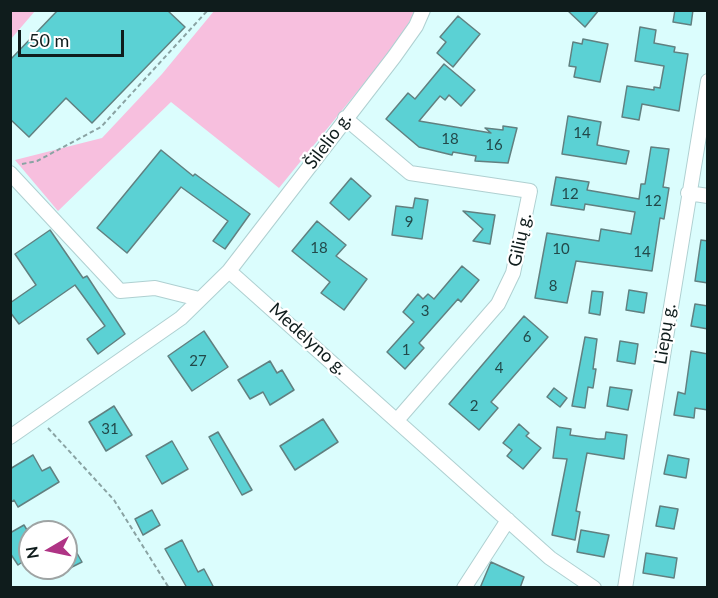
<!DOCTYPE html>
<html>
<head>
<meta charset="utf-8">
<style>
  body { margin:0 }
  #map { position:relative; width:718px; height:598px; overflow:hidden; background:#dbfdfd; font-family:Lato,sans-serif }
  canvas { display:block }
  .frame { position:absolute; inset:0; border:12px solid #0f1c1c; pointer-events:none }
  .north { position:absolute; left:18px; top:520px; width:60px; height:60px; box-sizing:border-box; background:#fff; border:2px solid #9fa4a4; border-radius:50%; rotate:261deg; font-size:16px; font-weight:700; line-height:24px; text-align:center; color:#0f1c1c }
  .north::after { content:''; display:block; margin:auto; width:21px; height:27px; background:#af3485; clip-path:polygon(50% 0,100% 100%,50% 72%,0 100%) }
  .scale { position:absolute; left:18px; top:30px; width:106px; height:27px; box-sizing:border-box; border:3px solid #0f1c1c; border-top:0; padding-left:8px; font-size:18px; line-height:21px; white-space:nowrap; color:#0f1c1c; -webkit-text-stroke:4px #fff; paint-order:stroke }
</style>
</head>
<body>
<div id="map">
<canvas width="718" height="598"></canvas>
<div class="frame"></div>
<div class="north">N</div>
<div class="scale">50 m</div>
</div>
<script>
const ctx = document.querySelector('canvas').getContext('2d');
ctx.lineJoin = 'round';
function paint(path, color) { ctx.fillStyle = color; ctx.fill(path, 'evenodd'); }
function stroke(path, color, width, dash) { ctx.strokeStyle = color; ctx.lineWidth = width; ctx.lineCap = dash ? 'butt' : 'round'; ctx.setLineDash(dash || []); ctx.stroke(path); }
function drawText(font, color, halo, rows, align = 'center') {
  ctx.font = font + ' Lato,sans-serif'; ctx.lineWidth = 4.5; ctx.setLineDash([]); ctx.textBaseline = 'middle'; ctx.strokeStyle = halo; ctx.fillStyle = color; for (const [text, x, y, turn = 0] of rows) {
    ctx.save(); ctx.translate(x, y); ctx.rotate((+turn || 0) * Math.PI / 180); ctx.textAlign = isNaN(turn) ? turn : align; if (halo) ctx.strokeText(text, 0, 0); ctx.fillText(text, 0, 0); ctx.restore();
  }
}
const green = new Path2D(`
  M11,10L35,11L11,39L10,11Z
  M214,11H415L400,39L279,188L171,102L58,211L15,160L102,138L162,74Z`);
const building = new Path2D(`
  M58,10H167L185,27L92,123L66,98L29,137L10,119V60Z
  M567,10H599L585,27Z
  M675,10H693L691,25L673,22Z
  M458,16L480,34L453,67L437,53L446,42L440,37Z
  M640,27L656,30L654,43L675,47L674,52L688,54L679,111L642,104L639,120L622,117L627,86L654,90V87L660,88L664,66L635,61Z
  M583,39L608,44L600,82L574,77L576,67L569,66L573,42L582,44Z
  M444,64L475,90L461,106L449,95L445,100L440,96L419,121L491,133L485,128L503,130V126L517,128L508,163L475,161L476,156L453,152L452,155L419,147L386,119L408,93L415,99Z
  M568,116L601,122L597,145L629,151L626,164L562,154Z
  M651,147L669,149L663,187L669,188L664,219L660,218L652,271L576,261L567,303L535,298L547,233L599,241L601,229L631,234L635,212L585,204L584,210L551,205L556,177L589,182L587,190L639,199L641,184H645Z
  M161,150L193,176L195,174L250,214L225,249L213,241L228,221L181,187L127,253L97,228Z
  M351,178L371,196L349,220L330,203Z
  M415,198L428,200L422,239L392,235L396,206L413,208Z
  M463,211L495,215L490,244L473,241L483,229Z
  M317,221L346,245L336,256L367,279L344,310L321,293L330,282L292,251Z
  M50,230L83,278L87,276L125,334L98,354L87,339L105,326L75,285L19,324L10,312V303L36,285L15,254Z
  M701,240L708,241V283L695,281Z
  M462,266L479,280L461,302L458,299L419,343L424,348L405,369L387,352L414,322L403,312L418,294L423,299L428,294L434,299Z
  M629,290L647,293L644,313L626,310Z
  M592,291L603,292L600,315L589,313Z
  M695,304L708,306V329L691,326Z
  M524,316L548,337L491,402L498,408L479,430L449,404Z
  M204,331L228,367L192,391L168,356Z
  M585,337L597,339L593,369H596L593,388L588,387L585,408L572,406Z
  M620,341L638,344L635,364L617,361Z
  M691,351L708,354V410L695,408L694,418L674,415L678,392L685,394Z
  M270,361L277,373L282,370L294,390L270,405L263,392L250,399L238,380Z
  M610,387L632,390L628,410L607,406Z
  M554,388L567,398L560,407L547,397Z
  M114,406L132,435L106,451L89,422Z
  M323,419L338,442L295,470L280,446Z
  M519,424L529,433L526,436L541,448L523,469L507,456L512,450L503,443Z
  M557,427L571,429L570,435L598,439H605L606,432L627,435L624,459L587,453L576,511L580,512L575,540L552,535L567,459L553,458Z
  M218,432L252,490L242,495L209,437Z
  M172,441L188,469L162,484L146,456Z
  M33,455L42,471L50,467L59,482L18,507L14,500L10,503V469Z
  M668,455L689,459L686,478L664,474Z
  M660,506L678,509L674,529L656,526Z
  M152,510L160,525L143,535L135,519Z
  M24,525L30,535V557L18,565L10,553V533Z
  M581,530L609,535L604,557L577,552Z
  M66,534L82,562L66,570Z
  M182,540L198,572L204,569L214,588H187L165,549Z
  M646,553L677,558L674,578L643,573Z
  M491,562L524,577L520,588H480Z`);
const path = new Path2D(`
  M22,164L37,161L101,127L208,10
  M48,428L114,500L169,588`);
const minor = new Path2D(`
  M345,118L410,173L530,191L513,273L498,304L398,419
  M10,173L120,291L155,288L199,299
  M688,193L708,196
  M229,271L550,558L594,588
  M10,437L181,318L229,271L394,57L416,26L423,10
  M464,588L508,520
  M625,588L708,81`);
const numberNames = [
  ["14",582,133],
  ["18",450,139],
  ["16",494,145],
  ["12",570,194],
  ["12",653,201],
  ["9",409,222],
  ["18",319,248],
  ["10",561,249],
  ["14",642,252],
  ["8",553,286],
  ["3",425,311],
  ["6",527,337],
  ["1",406,350],
  ["27",198,361],
  ["4",499,368],
  ["2",474,406],
  ["31",110,429]
];
const streetNames = [
  ["Šilelio g.",328,141,-53],
  ["Gilių g.",520,240,-78],
  ["Liepų g.",665,334,-81],
  ["Medelyno g.",308,339,42]
];
paint(green, '#f7bfde');
paint(building, '#5bd1d4');
stroke(building, '#618080', 1.5);
stroke(minor, '#afd0d1', 16);
stroke(path, '#8aa3a3', 2, [4.5, 3]);
stroke(minor, '#fff', 14);
drawText('15px', '#22494a', null, numberNames);
drawText('18px', '#0f1c1c', '#fff', streetNames);
</script>
</body>
</html>
